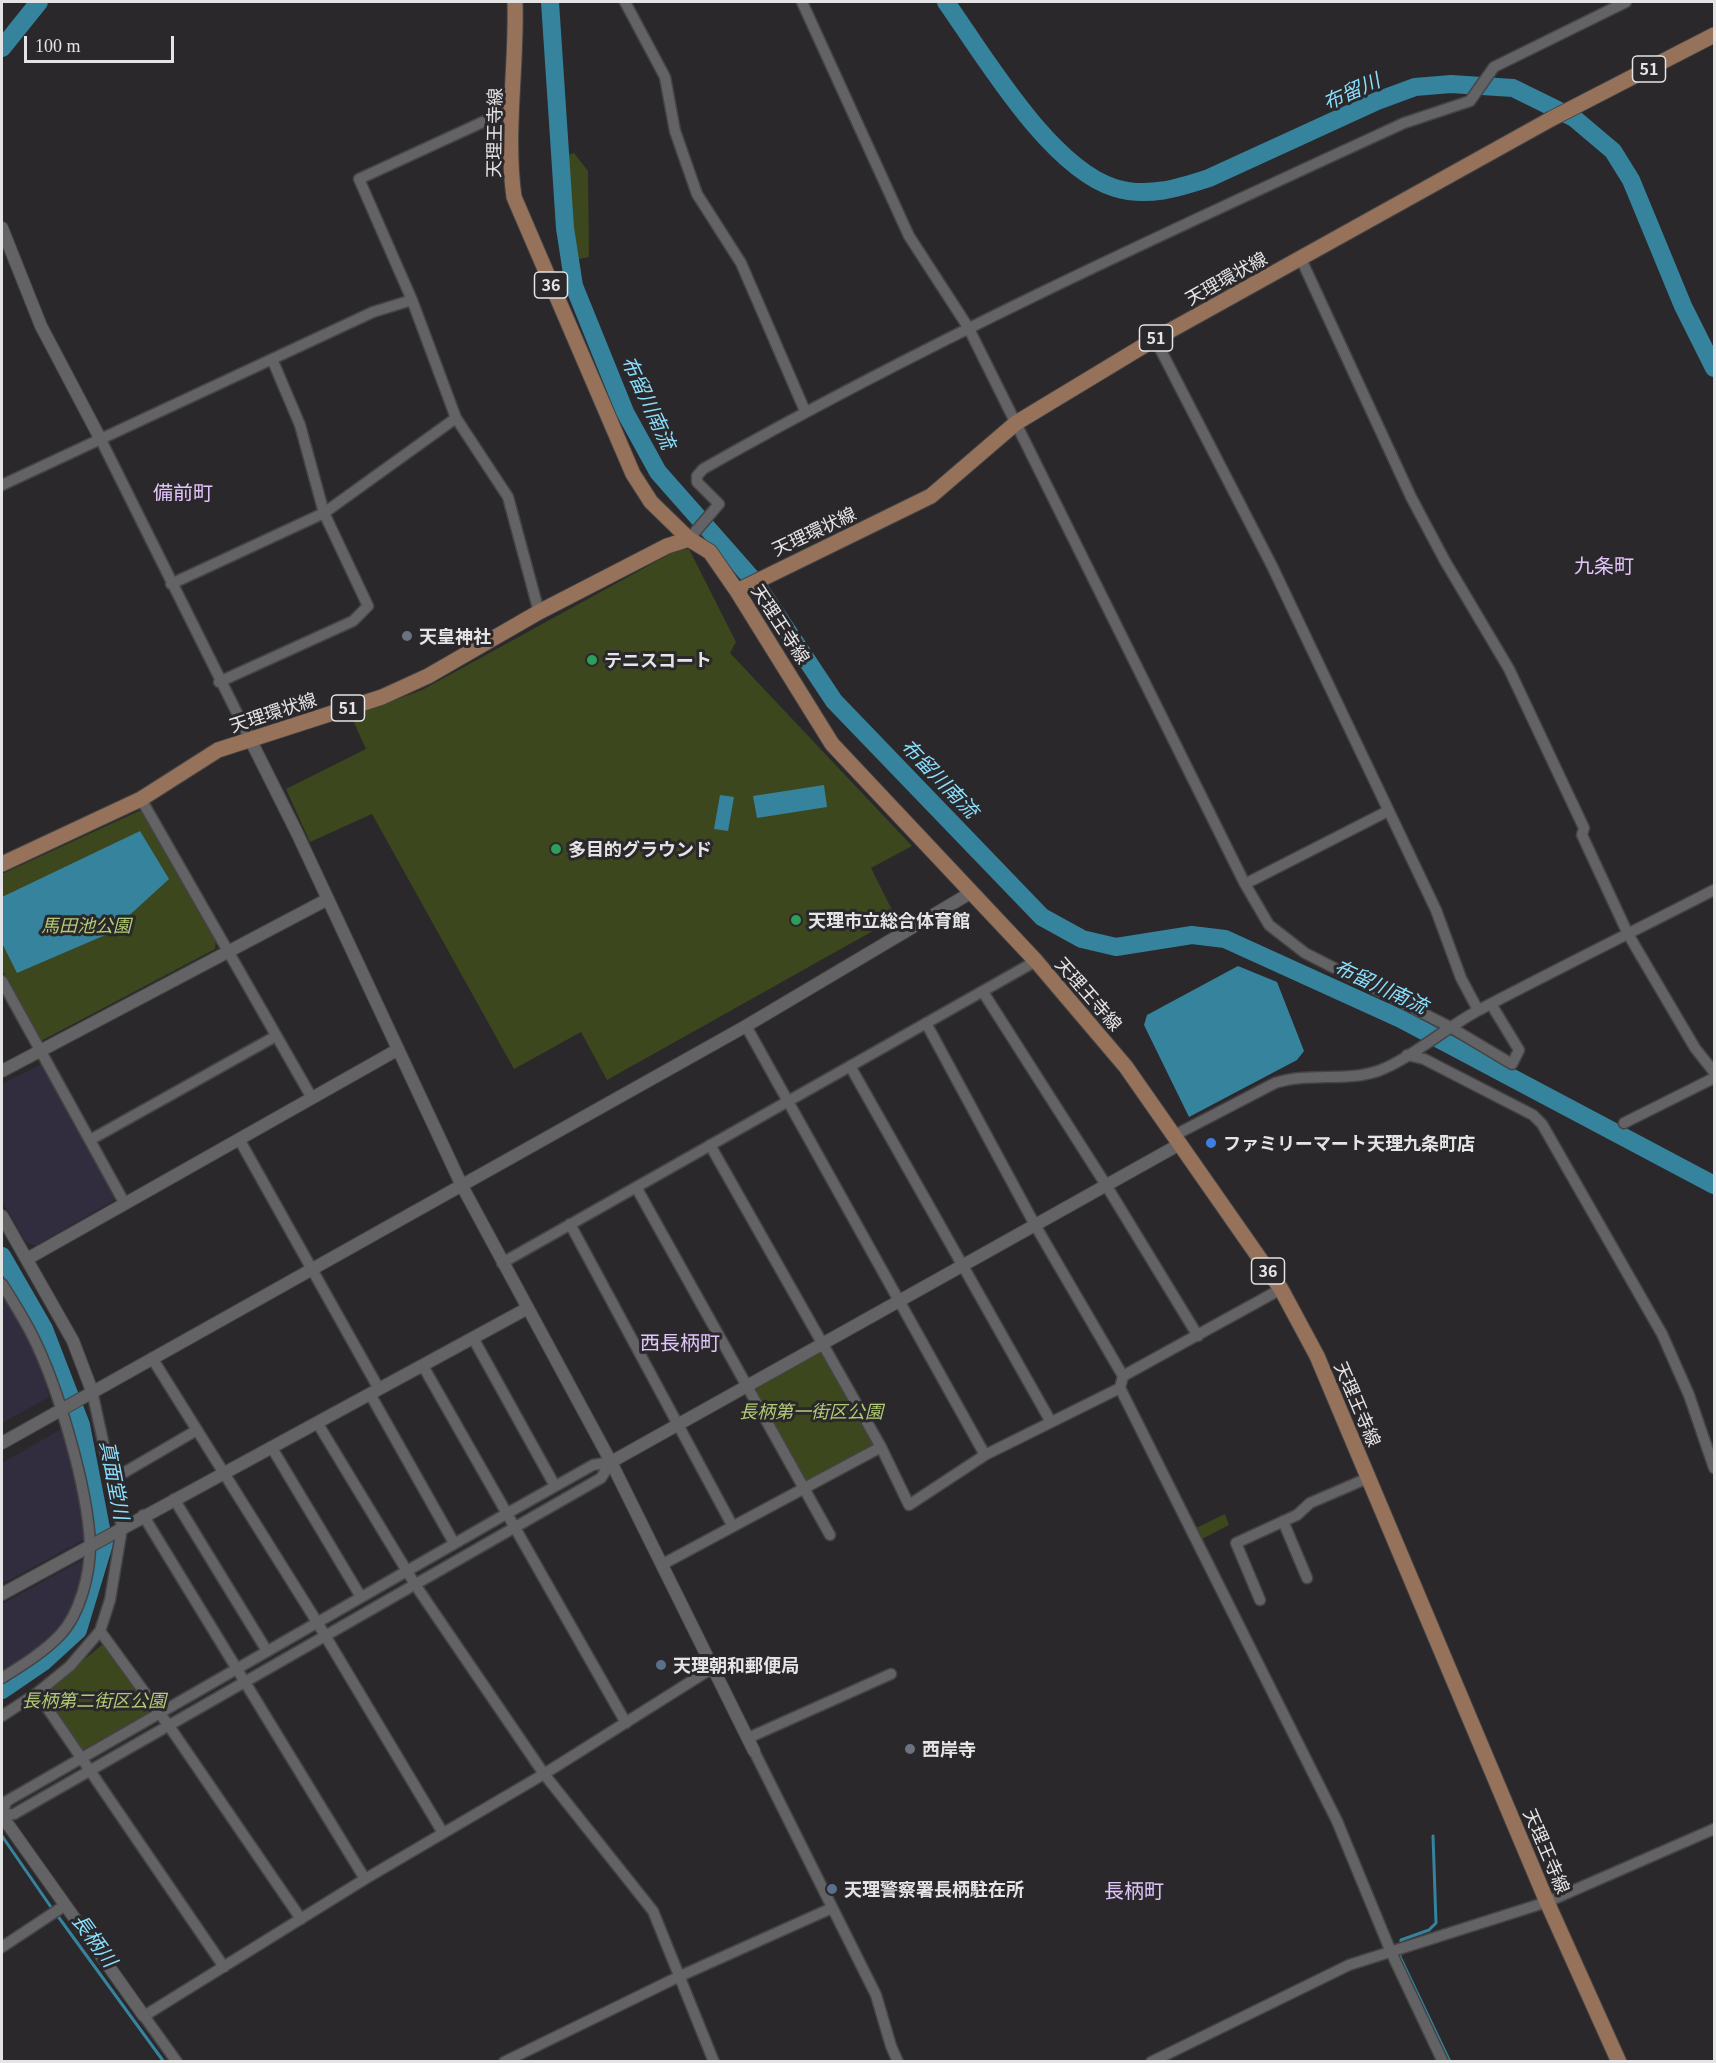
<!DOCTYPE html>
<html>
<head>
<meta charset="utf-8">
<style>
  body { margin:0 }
  #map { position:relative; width:1716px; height:2063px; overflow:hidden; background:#2a282b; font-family:Georgia,serif }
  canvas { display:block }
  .frame { position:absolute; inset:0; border:3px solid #e5e4e5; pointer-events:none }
  .scale { position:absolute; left:24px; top:36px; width:150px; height:27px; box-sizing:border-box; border:3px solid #e5e4e5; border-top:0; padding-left:8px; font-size:18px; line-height:21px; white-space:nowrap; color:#e5e4e5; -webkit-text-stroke:4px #2a282b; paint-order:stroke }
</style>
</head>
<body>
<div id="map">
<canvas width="1716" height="2063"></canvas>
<div class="frame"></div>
<div class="scale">100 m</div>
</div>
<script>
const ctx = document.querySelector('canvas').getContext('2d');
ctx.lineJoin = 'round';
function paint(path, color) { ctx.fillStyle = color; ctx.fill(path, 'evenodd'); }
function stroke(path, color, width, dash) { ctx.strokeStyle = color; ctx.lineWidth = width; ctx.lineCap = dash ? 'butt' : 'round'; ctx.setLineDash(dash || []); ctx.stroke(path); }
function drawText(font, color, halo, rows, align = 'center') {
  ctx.font = font + ' Georgia,"Noto Sans JP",serif'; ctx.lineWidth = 6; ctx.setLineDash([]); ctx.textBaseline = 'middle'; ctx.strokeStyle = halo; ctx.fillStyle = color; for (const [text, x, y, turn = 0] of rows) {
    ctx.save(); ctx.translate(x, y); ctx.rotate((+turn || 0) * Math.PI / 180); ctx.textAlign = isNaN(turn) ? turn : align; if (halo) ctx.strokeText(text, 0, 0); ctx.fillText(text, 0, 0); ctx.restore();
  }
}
const industrial = new Path2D(`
  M44,1063L117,1195L116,1199L36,1246L26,1242L2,1201V1084Z
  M2,1289L41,1364L49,1397L2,1423Z
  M63,1428L77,1484L85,1539L2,1584V1463Z
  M86,1558L79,1593L61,1627L35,1652L2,1674V1604Z`);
const green = new Path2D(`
  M574,153L588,171L589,257L574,260L564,197L562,157Z
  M689,549L736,642L730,653L912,846L871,868L896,918L607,1080L581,1032L514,1069L372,814L310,842L286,789L366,749L351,716L422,690L677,550Z
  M139,811L145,813L216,939L215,949L41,1041L2,970V874Z
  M824,1348L876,1441L872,1446L811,1480L801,1481L756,1402L757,1386Z
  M1225,1514L1229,1525L1200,1540L1194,1529Z
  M104,1643L151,1711L81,1751L43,1694Z`);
const water = new Path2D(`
  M824,785L827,807L757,818L753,796Z
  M720,795L734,797L728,831L714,829Z
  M140,831L169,879L110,933L17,973L2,943V897Z
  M1238,966L1277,982L1304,1051L1297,1060L1189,1117L1144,1025L1147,1015Z`);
const stream = new Path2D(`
  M2,1836L53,1910
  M57,1915L164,2062
  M1401,1945V1940L1429,1930L1436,1923L1433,1836
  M1400,1952V1957L1450,2062`);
const river = new Path2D(`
  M550,2L565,228L574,286L625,412L658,472L755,582L834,701L1042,917L1082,939L1116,947L1192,935L1225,939L1401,1019L1714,1185
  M946,2C984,56 1050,168 1115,188C1147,198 1179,188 1209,178L1377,101L1415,87L1451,84L1513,88L1574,118L1613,151L1631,180L1683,306L1714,368
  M2,48L39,2
  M2,1256L44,1329L81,1425L104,1544L78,1630L43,1662L2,1690`);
const minor = new Path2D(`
  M625,2L665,77L675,131L697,194L741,263L805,411
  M802,2L909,236L968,327L1245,884L1269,925L1305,953L1450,1027L1512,1064L1519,1050L1491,1004
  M511,109L359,179L412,300L456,418L508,497L539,612
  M1301,259L1411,497L1445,561L1509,669L1584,828L1582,835L1628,934L1695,1048L1714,1072
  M1155,339L1272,566L1436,910L1461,978L1478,1010
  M101,440L250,739
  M2,485L373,312L412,300
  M689,539L719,504L697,482V476L703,469C930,340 1167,232 1404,123L1470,101L1494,67L1626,2
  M171,584L324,513L456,418
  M219,682L353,621L368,606L324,513L300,425L272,359
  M141,799L312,1098
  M1245,884L1388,811
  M2,981L125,1204
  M983,992L1106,1185L1198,1336
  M926,1023L1035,1225L1123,1376
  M746,1026L985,1455
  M1407,1055L1424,1059L1533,1115L1542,1124L1662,1334L1689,1395L1714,1468
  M850,1066L1051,1422
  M1624,1123L1714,1078
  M1175,1135L1275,1083C1310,1072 1346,1082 1378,1071C1409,1060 1448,1026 1479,1010C1557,969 1636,930 1714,890
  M239,1139L379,1389
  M90,1140L276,1036
  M710,1145L881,1447L909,1505L985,1455L1120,1388L1123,1376L1281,1289
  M636,1187L830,1535
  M570,1224L732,1525
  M502,1263L1036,961
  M2,1284C12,1300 23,1317 32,1335C58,1386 88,1489 90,1545C90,1574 80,1614 60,1635C44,1652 21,1666 2,1678
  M473,1338L555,1486
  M152,1358L317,1622L443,1833
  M423,1366L626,1723
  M1120,1388L1337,1821L1391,1952L1443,2062
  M370,1394L454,1543
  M318,1424L416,1586L544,1774L653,1911L714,2062
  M272,1448L361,1597
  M113,1479L197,1430
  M174,1499L267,1651
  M143,1515L365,1879
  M1283,1521L1307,1578
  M663,1564L881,1447
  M1260,1600L1236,1543L1297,1515L1310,1503L1368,1478
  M100,1631L169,1726L301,1919
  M37,1693L224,1967
  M2,1716L37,1693L70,1666L100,1631L110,1600L122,1528L92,1391
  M748,1738L891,1674
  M754,1751L876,1995L891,2046L898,2062
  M2,1812L7,1801L506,1514L593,1465L611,1462
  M2,1815L14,1814L601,1478L611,1462
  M2,1947L64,1906
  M177,2062L144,2016L365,1879L544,1774L714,1667
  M504,2062L678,1977L832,1908
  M1151,2062L1349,1965L1547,1902L1714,1829`);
const tertiary = new Path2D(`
  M2,228L41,326L101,440
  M250,739L297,833L462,1186L611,1462L754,1751
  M2,1071L328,899
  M2,1216L73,1341L92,1391
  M27,1259L397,1050
  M2,1443L746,1026L972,892
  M611,1462L1180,1144
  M2,1594L528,1308
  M2,1816L144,2016`);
const primary = new Path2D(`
  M515,2C517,67 505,132 514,197L633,474L651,502L689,539L710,552L737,591L832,744L1036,961L1126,1067L1281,1289L1317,1356L1547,1902L1619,2062
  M737,591L931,496L1016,423L1155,339L1551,119L1714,35
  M2,864L141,799L218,750L382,697L428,676L539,612L667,546L689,539`);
const markers = [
  [407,636,6,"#6b7280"],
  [592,660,6,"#2e9e5b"],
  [556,849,6,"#2e9e5b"],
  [796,920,6,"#2e9e5b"],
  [1211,1143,6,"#3f7fe0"],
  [661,1665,6,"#5c6f8a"],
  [910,1749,6,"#6b7280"],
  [832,1889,6,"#5c6f8a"]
];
const shields = [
  [1649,69,33],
  [551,285,33],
  [1156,338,33],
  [348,708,33],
  [1268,1271,33]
];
const shieldNames = [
  ["51",1649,69],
  ["36",551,285],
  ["51",1156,338],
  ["51",348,708],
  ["36",1268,1271]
];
const streetNames = [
  ["天理王寺線",494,133,-89],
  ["天理環状線",1226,278,-29],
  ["天理環状線",814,531,-25],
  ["天理王寺線",781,624,57],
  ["天理環状線",273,712,-18],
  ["天理王寺線",1089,994,49],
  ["天理王寺線",1358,1404,67],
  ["天理王寺線",1547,1851,67]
];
const poiNames = [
  ["天皇神社",419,636],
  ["テニスコート",604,660],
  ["多目的グラウンド",568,849],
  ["天理市立総合体育館",808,920],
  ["ファミリーマート天理九条町店",1223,1143],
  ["天理朝和郵便局",673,1665],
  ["西岸寺",922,1749],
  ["天理警察署長柄駐在所",844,1889]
];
const parkNames = [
  ["馬田池公園",86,925],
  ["長柄第一街区公園",811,1411],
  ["長柄第二街区公園",94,1700]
];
const waterNames = [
  ["布留川",1351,91,-24],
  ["布留川南流",649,402,65],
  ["布留川南流",940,778,46],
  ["布留川南流",1381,986,25],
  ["真面堂川",115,1480,79],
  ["長柄川",95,1940,54]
];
const neighbourhoodNames = [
  ["備前町",183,492],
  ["九条町",1604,565],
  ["西長柄町",680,1342],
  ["長柄町",1134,1890]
];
paint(industrial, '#322d3e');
paint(green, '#3c471d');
paint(water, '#36839e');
stroke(stream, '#36839e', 3);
stroke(river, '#36839e', 18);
stroke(minor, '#454445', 13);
stroke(tertiary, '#454445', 14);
stroke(primary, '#454445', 17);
stroke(minor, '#636264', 10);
stroke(tertiary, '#636264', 12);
stroke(primary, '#97725a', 15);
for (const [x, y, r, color] of markers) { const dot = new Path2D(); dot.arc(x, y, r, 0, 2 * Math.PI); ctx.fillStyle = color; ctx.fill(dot); stroke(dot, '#2a282b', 2); }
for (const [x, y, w] of shields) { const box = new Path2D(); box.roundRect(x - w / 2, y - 13, w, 26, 4.5); ctx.fillStyle = '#2a282b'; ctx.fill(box); stroke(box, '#e5e4e5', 1.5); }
drawText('bold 16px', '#e5e4e5', null, shieldNames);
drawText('18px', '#e5e4e5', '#2a282b', streetNames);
drawText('bold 18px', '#e5e4e5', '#2a282b', poiNames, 'left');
drawText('italic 18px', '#b2cb75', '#2a282b', parkNames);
drawText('italic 20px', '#8bdffe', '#2a282b', waterNames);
drawText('20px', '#e1c4fa', '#2a282b', neighbourhoodNames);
</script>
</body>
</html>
